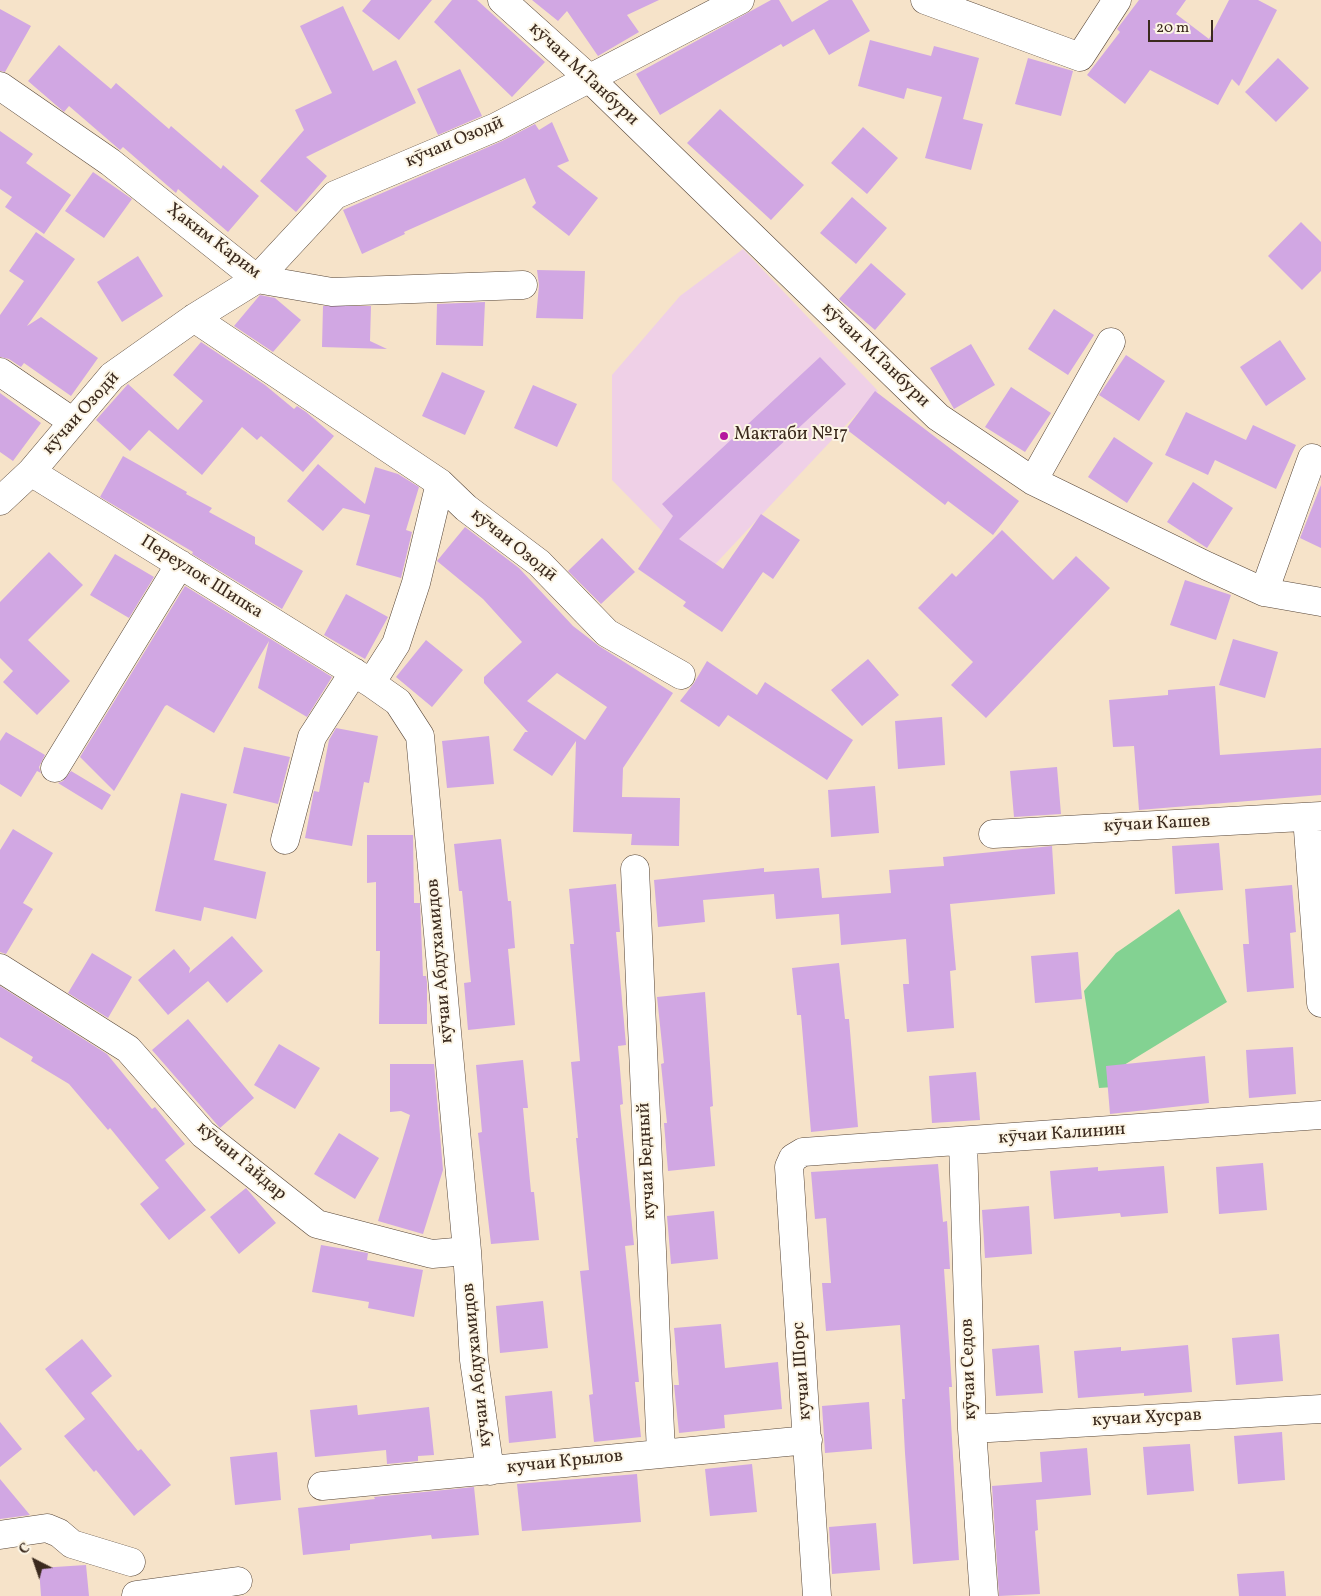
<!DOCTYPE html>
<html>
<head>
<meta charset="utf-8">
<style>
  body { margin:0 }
  #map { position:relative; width:1321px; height:1596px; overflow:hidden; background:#f6e3c9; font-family:Vollkorn,serif }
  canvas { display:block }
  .north { position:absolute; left:10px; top:1536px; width:50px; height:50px; -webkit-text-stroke:4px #fcf5e5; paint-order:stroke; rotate:319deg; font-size:14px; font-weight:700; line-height:20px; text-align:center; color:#3b2a1e }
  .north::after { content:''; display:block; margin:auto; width:18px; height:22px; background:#3b2a1e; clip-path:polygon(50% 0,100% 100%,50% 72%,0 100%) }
  .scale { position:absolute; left:1148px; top:20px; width:65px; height:22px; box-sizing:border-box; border:2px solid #3b2a1e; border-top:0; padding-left:6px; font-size:15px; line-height:18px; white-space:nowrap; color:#3b2a1e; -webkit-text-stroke:4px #fcf5e5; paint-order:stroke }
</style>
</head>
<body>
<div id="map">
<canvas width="1321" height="1596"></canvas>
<div class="north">С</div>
<div class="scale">20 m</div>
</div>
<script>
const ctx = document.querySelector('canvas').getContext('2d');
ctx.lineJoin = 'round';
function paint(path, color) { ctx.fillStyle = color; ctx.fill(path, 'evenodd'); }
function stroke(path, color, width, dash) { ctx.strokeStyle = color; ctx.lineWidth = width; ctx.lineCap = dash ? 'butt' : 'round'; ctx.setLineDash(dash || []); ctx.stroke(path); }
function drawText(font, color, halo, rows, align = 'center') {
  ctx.font = font + ' Vollkorn,serif'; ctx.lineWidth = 4; ctx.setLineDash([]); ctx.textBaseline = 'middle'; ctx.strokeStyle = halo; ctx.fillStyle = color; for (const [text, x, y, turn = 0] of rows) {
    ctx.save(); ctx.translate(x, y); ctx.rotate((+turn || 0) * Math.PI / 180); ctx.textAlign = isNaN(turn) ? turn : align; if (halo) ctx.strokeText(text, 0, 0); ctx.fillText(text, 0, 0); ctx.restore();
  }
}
const built = new Path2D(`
  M743,249L878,391L705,575L612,480V375L680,296Z`);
const green = new Path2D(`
  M1179,909L1227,1002L1124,1065L1127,1086L1099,1088L1084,991L1116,953Z`);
const building = new Path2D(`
  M371,0H432L399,40L362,11Z
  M452,0H477L545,62L512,97L434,22Z
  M532,0H659L627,15L639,32L598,56L567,11L558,21Z
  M771,0H779L792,22L829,0H852L870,31L829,55L814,29L783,47L781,44L660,115L636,74Z
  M1139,0H1186L1176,14L1209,39L1229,0H1258L1277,10L1239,86L1232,79L1218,105L1150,70L1125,104L1087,75L1120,32L1117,29Z
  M343,6L373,71L396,60L416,103L306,157L327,176L296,212L260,181L304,130L295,110L332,93L300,26Z
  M0,9L31,26L5,72L0,71Z
  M870,40L931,56L934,46L979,58L963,119L983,124L971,170L925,158L942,97L907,88L904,99L858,86Z
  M59,45L111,89L116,83L169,129L171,126L221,169L223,165L259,196L228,232L178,189L176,193L123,147L120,150L69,106L64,112L28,81Z
  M1028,58L1073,71L1061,116L1015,104Z
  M1278,58L1309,88L1276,122L1245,92Z
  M460,69L482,116L438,135L417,89Z
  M720,109L804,185L771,220L687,143Z
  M552,122L569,161L557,166L598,198L569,236L532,207L536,203L525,178L404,232L405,234L362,254L343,210L502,141L535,124L539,130Z
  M863,127L898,158L867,194L831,163Z
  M0,131L33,154L26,163L71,195L44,234L5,207L12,197L0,189Z
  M93,172L132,199L104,238L65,211Z
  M852,197L887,228L856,264L820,233Z
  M1301,222L1321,242V271L1302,290L1268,256Z
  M36,232L75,259L27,326L41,317L98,358L71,396L24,363L21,367L9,359L0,357V315L24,281L9,271Z
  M138,256L163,296L122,322L97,282Z
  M871,263L906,294L875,330L839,299Z
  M537,270L585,271L583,319L536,318L539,285Z
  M260,295L275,298L301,320L273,352L234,326Z
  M485,302L483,346L436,345L437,304Z
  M323,306H371L370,341L387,349L322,347Z
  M1054,309L1094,335L1068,375L1028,349Z
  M1280,340L1306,379L1266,406L1240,367Z
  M201,342L265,385L294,409L297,406L306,412L334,436L303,472L261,436L257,440L242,427L202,475L149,430L130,451L96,420L128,384L178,430L203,401L173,375Z
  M971,344L995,385L954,409L930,368Z
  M1126,355L1165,381L1139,421L1099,395Z
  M820,357L846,384L679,539L723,569L761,514L800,540L773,579L763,572L722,632L683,606L686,602L638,569L673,516L662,504Z
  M442,372L485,391L465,435L422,416Z
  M533,385L577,404L557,447L514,428Z
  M1011,387L1051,413L1025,452L985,427Z
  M875,391L1019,501L993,535L948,501L945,505L846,429Z
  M0,393L41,423L13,461L0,452Z
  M1186,412L1246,440L1253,425L1296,445L1276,489L1215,460L1208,475L1165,455Z
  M1114,437L1153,463L1127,503L1088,477Z
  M123,456L187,492L186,494L212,508L209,512L255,537V544L303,571L282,609L192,554L193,552L100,497Z
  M318,464L365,504L375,467L398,474L419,487L406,530L412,532L401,578L356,565L370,515L343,508L323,531L287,501Z
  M1193,482L1233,508L1207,548L1167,522Z
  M1321,485V548L1300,538Z
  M465,527L519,568L573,626L599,646L673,693L623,768L622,797L680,798L679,846L631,845L632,834L573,832L576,741L552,776L513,750L525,732H528L484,683V677L522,642L483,599L437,561ZM557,673L607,707L585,740L527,701Z
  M1002,530L1053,580L1076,556L1110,588L986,718L951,685L973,662L918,608L952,573L956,577Z
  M602,538L635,572L601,604L568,571Z
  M49,552L83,585L28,640L70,681L37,715L3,682L13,671L0,658V602Z
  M115,554L154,577L129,618L90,595Z
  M1185,580L1231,595L1216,640L1170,625Z
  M185,586L332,677L307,717L258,688L269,641L214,733L167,705L165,706L114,791L80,757Z
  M346,594L388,617L365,659L324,635Z
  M1233,639L1278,652L1265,698L1219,685Z
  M426,640L463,670L432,707L396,677Z
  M868,659L899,695L862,726L831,690Z
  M707,661L757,695L765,682L853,740L827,780L728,715L719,727L680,701L694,683Z
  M1215,686L1220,755L1321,748V795L1139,810L1134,746L1113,747L1109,700L1168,695V690Z
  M942,717L945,765L898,769L895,721Z
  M336,728L378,736L369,783L364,782L352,846L305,838L314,791L319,792L329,740Z
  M6,732L45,755L39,767L41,773L37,771L21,797L0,784V741Z
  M489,736L494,784L447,788L442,741Z
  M244,747L290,757L278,804L233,793Z
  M1057,767L1061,814L1014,817L1010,771Z
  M71,771L111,795L102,810L58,783L63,781Z
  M875,786L879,833L831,837L828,790Z
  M181,793L227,804L214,860L266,872L256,919L204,907L201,921L155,911Z
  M13,829L53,853L23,903L33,909L6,954L0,952V850Z
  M367,835H413L414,903H420L423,976H426L427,982V1024H379L380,951H376V882L367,883Z
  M501,839L508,901H511L515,948L508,949L515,1025L468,1030L464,983L471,982L462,891H459L454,844Z
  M1219,843L1223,890L1175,894L1172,846Z
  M1052,846L1055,894L950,904L956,970L950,971L954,1028L907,1032L903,984H909L906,939L841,945L839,914L776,919L774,894L703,900L705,922L658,927L654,880L764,868V872L819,868L822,898L891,893L889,870L944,866L943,857Z
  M616,884L620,932H616L626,1045L618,1046L623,1104L620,1105L634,1245L625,1246L639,1382H635L641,1437L594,1442L589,1395L593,1394L580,1271L589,1270L576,1138H578L571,1062L580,1061L570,944H574L569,889Z
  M1292,885L1296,932L1290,933L1294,988L1247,992L1243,944H1249L1245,889Z
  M232,936L263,971L227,1003L208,981L168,1015L138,980L174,949L190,968L189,973Z
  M1078,952L1082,999L1035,1003L1031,956Z
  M92,953L132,977L108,1018L68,993Z
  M839,963L845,1019H849L858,1127L811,1132L801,1015H797L792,968Z
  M0,986L107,1054L152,1109L155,1107L185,1144L165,1160L206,1210L169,1240L140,1204L159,1188L110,1128L108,1130L69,1084L31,1061L33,1057L0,1037Z
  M705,992L713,1106L710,1107L715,1166L668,1171L664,1123H667L661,1064L664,1063L657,997Z
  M188,1019L254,1098L220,1128L152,1050Z
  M279,1044L320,1068L295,1109L254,1085Z
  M1293,1047L1296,1094L1249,1098L1246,1050Z
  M1205,1056L1209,1103L1110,1114L1106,1066Z
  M523,1060L528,1108H523L531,1192H534L539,1240L491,1244L478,1133L482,1132L476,1065Z
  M390,1064H434L443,1170L423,1234L378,1221L410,1115L401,1111L390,1112Z
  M976,1072L980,1120L932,1123L929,1076Z
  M339,1133L379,1158L355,1199L314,1174Z
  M1263,1163L1267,1210L1219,1214L1216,1167Z
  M938,1164L943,1222L947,1221L950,1269H944L952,1387H949L959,1560L913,1564L905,1453L902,1399H905L900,1325L826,1331L822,1283H831L826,1218L815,1219L811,1172Z
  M1164,1166L1168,1213L1121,1217L1120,1213L1054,1219L1050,1171L1098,1167V1171Z
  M246,1188L276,1223L239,1254L210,1217Z
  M1029,1206L1032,1254L985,1258L982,1210Z
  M714,1211L718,1259L671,1264L667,1216Z
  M321,1245L368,1253L367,1260L423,1270L414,1317L368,1308L369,1302L312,1292Z
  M543,1301L548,1348L500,1353L496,1306Z
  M721,1324L725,1368L778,1362L782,1409L724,1415L725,1428L679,1433L674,1385H679L674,1328Z
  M1279,1334L1283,1381L1236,1385L1232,1338Z
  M82,1339L112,1376L91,1393L138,1451L141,1449L171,1485L134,1516L96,1470L94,1472L64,1436L85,1419L45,1369Z
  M1039,1345L1043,1393L996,1396L992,1349Z
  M1188,1345L1192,1392L1144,1396V1393L1078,1398L1074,1351L1121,1347V1351Z
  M552,1391L556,1438L509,1443L505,1396Z
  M869,1402L872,1449L825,1453L822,1406Z
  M357,1405L358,1415L429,1407L434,1455L418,1456V1461L387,1464L386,1450L315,1457L310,1410Z
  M0,1422L22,1449L0,1467Z
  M1282,1432L1285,1480L1238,1484L1234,1436Z
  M1190,1444L1194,1491L1147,1495L1143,1447Z
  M1087,1448L1091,1495L1036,1500L1038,1530L1035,1531L1040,1594L999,1596L992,1486L1042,1482L1040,1452Z
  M277,1452L281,1500L235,1505L230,1457Z
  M752,1464L757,1512L710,1516L705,1469Z
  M637,1474L641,1522L522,1531L517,1484Z
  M0,1479L30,1515L0,1519Z
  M474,1487L479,1535L432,1539L431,1535L350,1544V1550L303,1555L298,1508L375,1499L374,1497Z
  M876,1523L880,1570L832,1574L829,1527Z
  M86,1565L89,1596H41L39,1568Z
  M1284,1571L1286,1596H1239L1237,1574Z`);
const minor = new Path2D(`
  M502,0L590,79L938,417L1033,481L1207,566L1264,592L1321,602
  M925,0L1080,57L1117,0
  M0,86L110,162L257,279L332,292L523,285
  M194,318L440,483L466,508L539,563L607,633L681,675
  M0,372L73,422
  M31,472L371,683L398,702L420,736L467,1251L474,1360L490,1471
  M1033,481L1111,342
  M0,501L31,472L112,376L194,318L257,279L335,195L496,127L740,0
  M1264,592L1312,458
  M371,683L396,644L416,583L440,483
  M55,768L180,564
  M1307,817L1321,1003
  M993,834L1321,816
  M285,840L312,737L354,672
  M635,869L661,1453
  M0,968L128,1049L203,1134L317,1224L432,1254L467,1251
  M963,1142L972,1429L984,1596
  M972,1429L1321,1409
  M322,1486L808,1440
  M0,1535L47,1528L59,1533L72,1544L131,1562
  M136,1595L238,1581
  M817,1596L789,1167L793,1158L803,1152L1321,1115`);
const markers = [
  [724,436,5,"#b5179e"]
];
const streetNames = [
  ["кӯчаи М.Танбури",583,75,43],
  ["кӯчаи Озодӣ",455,143,-23],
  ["Ҳаким Карим",213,242,37],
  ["кӯчаи М.Танбури",875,356,44],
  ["кӯчаи Озодӣ",82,414,-48],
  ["кӯчаи Озодӣ",513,546,39],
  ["Переулок Шипка",201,578,32],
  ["кӯчаи Кашев",1157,825,-3],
  ["кӯчаи Абдухамидов",441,961,-95],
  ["кӯчаи Калинин",1062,1135,-4],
  ["кучаи Бедный",648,1161,-93],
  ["кӯчаи Гайдар",241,1162,40],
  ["кӯчаи Абдухамидов",478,1365,-96],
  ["кӯчаи Седов",970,1369,-92],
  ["кучаи Шорс",803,1371,-94],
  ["кучаи Хусрав",1147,1419,-3],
  ["кучаи Крылов",565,1463,-6]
];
const poiNames = [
  ["Мактаби №17",734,436]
];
paint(built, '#efd0e7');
paint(green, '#83d292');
paint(building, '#d1a7e3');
stroke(minor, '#574638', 29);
stroke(minor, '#fff', 28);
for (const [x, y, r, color] of markers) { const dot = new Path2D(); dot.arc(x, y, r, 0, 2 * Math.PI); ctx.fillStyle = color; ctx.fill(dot); stroke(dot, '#fcf5e5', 2); }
drawText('18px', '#3b2a1e', '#fcf5e5', streetNames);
drawText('18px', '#3b2a1e', '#fcf5e5', poiNames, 'left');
</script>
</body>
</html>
